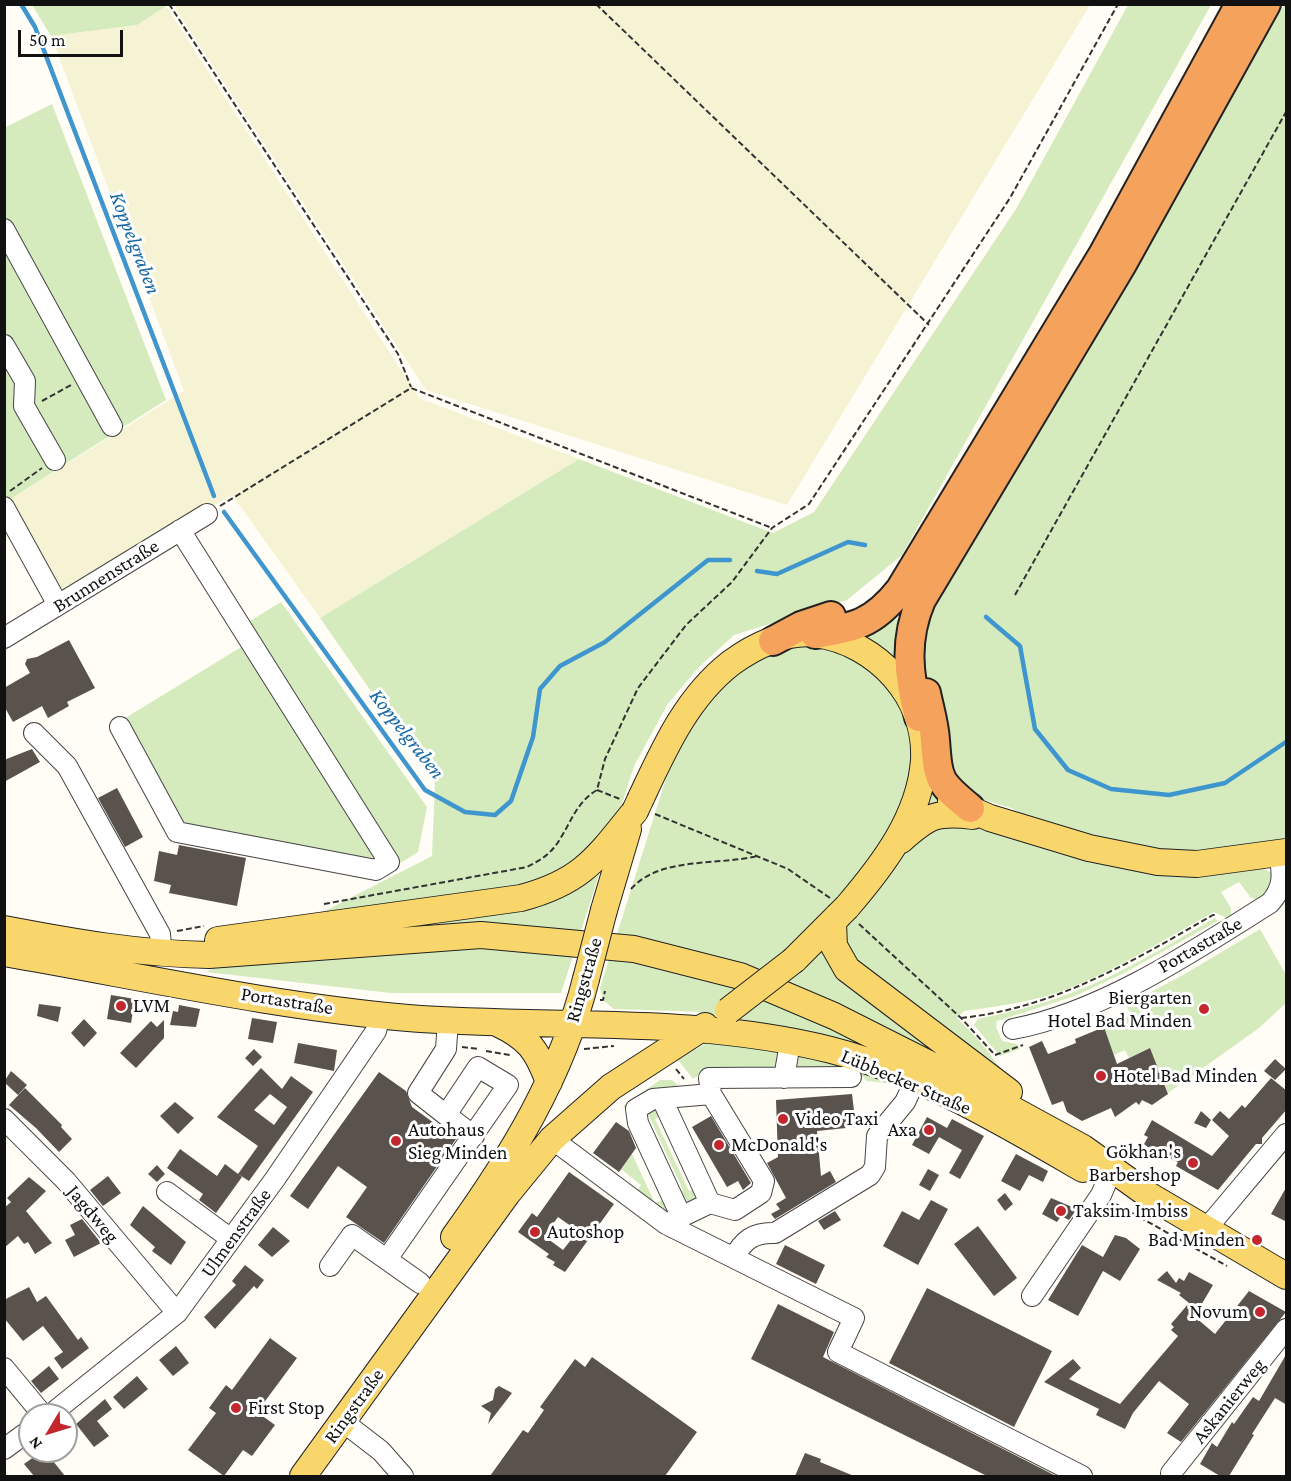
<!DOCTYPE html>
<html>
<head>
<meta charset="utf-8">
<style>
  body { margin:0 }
  #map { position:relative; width:1291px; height:1481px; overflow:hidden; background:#fffdf5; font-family:"Crimson Pro",serif }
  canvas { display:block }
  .frame { position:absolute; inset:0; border:6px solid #111; pointer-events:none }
  .north { position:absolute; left:18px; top:1403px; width:60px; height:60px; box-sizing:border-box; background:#fff; border:2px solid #a0a0a0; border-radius:50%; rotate:232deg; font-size:16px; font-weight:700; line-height:24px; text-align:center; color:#111 }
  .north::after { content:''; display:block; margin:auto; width:21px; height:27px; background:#c4262e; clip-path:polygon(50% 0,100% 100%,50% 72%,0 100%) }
  .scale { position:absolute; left:18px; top:30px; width:105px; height:27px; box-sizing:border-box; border:3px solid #111; border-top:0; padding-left:8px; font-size:18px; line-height:21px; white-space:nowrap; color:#111; -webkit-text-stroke:4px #fff; paint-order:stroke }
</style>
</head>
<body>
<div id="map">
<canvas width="1291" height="1481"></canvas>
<div class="frame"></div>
<div class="north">N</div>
<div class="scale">50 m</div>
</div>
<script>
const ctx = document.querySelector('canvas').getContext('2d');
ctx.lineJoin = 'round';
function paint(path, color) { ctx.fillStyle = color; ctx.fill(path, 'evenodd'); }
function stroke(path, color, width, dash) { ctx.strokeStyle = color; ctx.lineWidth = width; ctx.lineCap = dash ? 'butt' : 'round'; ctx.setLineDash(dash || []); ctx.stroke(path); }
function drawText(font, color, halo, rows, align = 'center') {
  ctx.font = font + ' "Crimson Pro",serif'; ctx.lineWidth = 6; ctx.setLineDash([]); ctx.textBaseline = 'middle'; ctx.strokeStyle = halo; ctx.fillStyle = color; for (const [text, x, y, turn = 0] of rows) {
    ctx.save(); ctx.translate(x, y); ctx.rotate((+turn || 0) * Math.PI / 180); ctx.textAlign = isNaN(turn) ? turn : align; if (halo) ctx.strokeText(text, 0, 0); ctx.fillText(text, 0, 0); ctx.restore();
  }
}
const farmland = new Path2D(`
  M173,5H1090L787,505L426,390Z
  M166,6L419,398L579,459L320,618L232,495L62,599L9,500L184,391L51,36L137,25Z`);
const green = new Path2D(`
  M165,4L166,6L137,25L51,36L32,5Z
  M1128,5H1211L902,555L847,600L734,635L697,669L667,705L634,766L561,993H391L206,972L432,856L435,783L320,618L579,459L773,533L814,512L1016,209Z
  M1284,5H1286V845L1232,855H1177L1087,837L1039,824L1011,808L971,796L937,819H955L1114,863L1157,870L1221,872L1260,867L1272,873L1275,879L1271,895L1264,900L1251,898L1239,882L1221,892L1231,908V920L1214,912C1166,938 1119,969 1067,989C1034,1002 999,1006 964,1011L957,1018L978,1039L1022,1096L957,1045L939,1050L994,1093L925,1053L867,1051L805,1034L733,1022L705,1012L614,1009L604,1001L600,988L674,753L710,696L743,666L786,644L847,636L932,607Z
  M52,104L166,400L9,500L4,491V128Z
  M281,602L427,807L418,852L381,875L174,835L114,725L251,641L242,626Z
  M1215,918L1218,921L1124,973L1075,996L997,1021L996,1027L1002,1041L1017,1044L1020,1049L1000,1056L974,1025L978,1019C1010,1012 1041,1005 1071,993C1122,974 1169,944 1215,918Z
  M1260,929L1286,975V1003L1259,1028L1168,1093L1150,1048L1129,1058L1125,1050L1114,1055L1104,1027L1131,1014L1126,1005L1183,975Z
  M706,1043L770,1044L780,1053V1062L775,1068L704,1072L693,1079L678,1060Z
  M806,1052L897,1084L867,1081L858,1072L795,1070L797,1056Z
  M660,1080H672L680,1087L653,1092L626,1110L623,1106Z
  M650,1104L664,1114L655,1119L689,1191L698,1188L697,1200L685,1205L677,1193L683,1190L648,1114L641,1118Z
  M632,1154L655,1203L665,1199L673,1210L667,1215L636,1192L641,1185L621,1169Z`);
const stream = new Path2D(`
  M21,4L35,27L214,496
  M224,512L425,790L465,812L495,815L511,801L533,737L540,689L560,666L605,642L708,560H730
  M757,571L777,574L848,542L865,545
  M986,617L1020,646L1035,729L1068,770L1111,789L1169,795L1225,783L1286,742`);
const building = new Path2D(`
  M69,640L95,688L67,702L69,706L48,718L42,706L13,722L4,706V688L30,673L25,664L27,659L37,657Z
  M32,749L40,762L4,782V760Z
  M117,788L143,837L125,847L98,798Z
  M179,845L246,858L237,906L169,893L171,885L154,881L159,851L177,855Z
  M111,995L135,999L131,1023L107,1019Z
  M39,1004L61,1007L58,1022L37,1016Z
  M179,1005L200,1009L196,1027L170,1025L173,1011L178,1012Z
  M252,1018L277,1022L273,1043L248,1039Z
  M84,1019L97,1033L84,1047L71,1033Z
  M164,1020V1038L136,1068L120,1053L151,1021L157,1027Z
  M1104,1027L1117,1064L1150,1048L1168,1094L1152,1105L1142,1100L1139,1105L1136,1102L1115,1117L1111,1108L1082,1121L1067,1112L1063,1101L1052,1105L1029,1047L1042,1041L1048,1054L1076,1043L1075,1039Z
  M298,1043L337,1050L334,1071L294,1063Z
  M254,1049L262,1057L253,1066L245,1058Z
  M1275,1059L1286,1069L1275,1080L1264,1071Z
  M261,1068L282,1089L291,1076L313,1092L249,1181L238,1174L258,1146L217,1117ZM270,1094L287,1107L274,1125L254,1110Z
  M11,1071L27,1085L18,1095L4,1082Z
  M379,1072L406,1091L412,1107L456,1139L384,1243L346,1217L367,1187L338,1166L308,1209L290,1196Z
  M1271,1078L1287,1091V1109L1262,1138V1144H1256L1218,1190L1176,1166L1178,1162L1153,1151L1144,1144L1148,1137L1144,1135L1152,1120L1212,1156L1229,1136L1212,1120L1220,1111L1229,1119L1242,1105L1245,1108Z
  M25,1088L62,1125L61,1127L72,1139L59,1152L36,1128L9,1105Z
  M852,1094L856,1127L817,1131L821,1176L830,1171L836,1182L775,1219L771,1214L780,1209L776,1204L786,1198L767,1163L778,1157L776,1100Z
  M175,1102L194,1118L178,1134L160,1116Z
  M1201,1111L1211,1120L1206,1128L1194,1123Z
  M711,1116L751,1183L743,1190L738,1181L727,1187L692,1127Z
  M927,1117L947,1128L952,1119L984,1136L960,1179L949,1173L962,1150L939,1137L929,1154L912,1145Z
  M616,1122L629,1131L636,1148L619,1172L593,1153Z
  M180,1149L217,1176L225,1164L242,1177L216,1213L199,1200L203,1194L167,1168Z
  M1016,1154L1048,1171L1043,1182L1029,1175L1020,1191L1001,1181Z
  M157,1165L165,1174L157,1182L148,1174Z
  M928,1169L939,1175L930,1191L919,1185Z
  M569,1172L614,1204L565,1272L553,1265L555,1262L546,1257L549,1254L518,1232L532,1213L537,1217ZM558,1217L578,1231L563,1250L544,1236Z
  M108,1176L121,1193L103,1206L90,1190Z
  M29,1177L46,1191L26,1211L52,1243L35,1254L28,1242L24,1244L18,1236L4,1248V1208L11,1202L7,1198Z
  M1287,1186V1222L1271,1214Z
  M1005,1193L1013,1204L1005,1211L997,1200Z
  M1051,1198L1077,1209L1069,1220L1061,1216L1057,1222L1042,1214Z
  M931,1200L948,1209L918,1265L883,1246L902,1211L919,1220Z
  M143,1206L186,1242L171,1265L152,1251L155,1247L130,1225Z
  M835,1211L841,1220L824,1230L818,1221Z
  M82,1219L101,1243L74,1257L65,1240L75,1235L70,1225Z
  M978,1226L1017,1278L994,1296L954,1244Z
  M273,1227L290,1241L272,1257L258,1245Z
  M1115,1235L1126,1238L1140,1249L1120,1281L1103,1271L1078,1316L1048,1300L1082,1245L1103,1257Z
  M785,1245L825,1265L816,1284L776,1264Z
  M245,1265L264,1280L257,1289L254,1286L215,1329L204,1317L236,1285L232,1281Z
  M1167,1271L1176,1283L1179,1278L1184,1281L1189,1272L1213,1285L1200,1307L1202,1309L1195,1317L1215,1334L1249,1291L1286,1312L1181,1442L1167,1433L1189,1404L1159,1381L1133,1413L1125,1429L1096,1415L1099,1409L1044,1382L1073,1359L1081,1368L1069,1379L1120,1404L1178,1336L1171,1330L1174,1327L1171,1324L1189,1303L1179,1295L1181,1293L1157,1280Z
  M29,1287L37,1302L46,1296L78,1340L81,1337L89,1348L62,1369L54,1358L63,1352L43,1326L23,1341L4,1318V1300Z
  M927,1288L1052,1351L1014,1427L889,1363Z
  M778,1304L834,1332L823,1357L1056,1476H987L751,1359Z
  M270,1338L297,1358L257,1412L275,1425L252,1456L243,1450L224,1476L188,1450L216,1413L209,1408L226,1385L232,1390Z
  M176,1346L189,1363L173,1376L159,1360Z
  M1287,1353V1405L1275,1398L1252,1434L1254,1435L1229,1476H1220L1200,1464L1212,1443L1217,1447L1232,1422L1234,1424L1253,1397L1259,1401Z
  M592,1357L697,1432L665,1476H490L523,1430L528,1433L544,1410L540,1407L575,1359L585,1367Z
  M49,1366L59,1379L41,1393L31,1381Z
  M137,1376L148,1389L124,1409L113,1397Z
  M499,1386L512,1393L488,1424L491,1413L481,1406L493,1400L495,1389Z
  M105,1399L112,1409L97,1421L109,1436L94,1447L76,1424Z
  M42,1451H45L65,1476H34L24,1464Z
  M805,1453L821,1459L820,1462L854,1476H795Z`);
const path = new Path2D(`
  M169,4L398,354L411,387
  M596,4L929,325
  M42,401L71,385
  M10,491L42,468
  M220,506L411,388L772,528
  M1015,595L1286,112
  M597,790L620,799
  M655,814L788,869L830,898
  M631,889C660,856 718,866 757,856
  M324,904L527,867C541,860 552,853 560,839C572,820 577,802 597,790L605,759L638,688L686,625L732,582L772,528L809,504L1010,198L1118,4
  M859,924L961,1018L995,1055
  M177,931L204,926
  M600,1000H603L605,991
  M961,1018C1055,1008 1133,961 1213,915H1217
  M462,1047L478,1049
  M584,1049L614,1046
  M486,1051L510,1055
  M995,1055L1023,1045
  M676,1069L684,1079
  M1116,1204L1227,1266`);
const minor = new Path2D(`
  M4,229L112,426
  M4,345L25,381L24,406L55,460
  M4,507L58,605
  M4,638L207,514
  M120,727L177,832L376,870L389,862L180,530
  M34,733L67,766L160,934L161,946
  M1013,1029C1101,1013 1194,951 1270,903C1284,888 1283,874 1279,854
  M784,1078L790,1043
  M662,1099L710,1203
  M446,1115L474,1136
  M4,1119L66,1181L177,1313
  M552,1139L666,1224L710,1203L735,1210L761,1193L764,1181L711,1094L709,1078L851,1077
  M167,1192L231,1239
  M681,1216L638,1123L636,1109L653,1099L711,1094
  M666,1224L854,1318L838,1352L1082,1476
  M1207,1228L1286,1134
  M734,1258C743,1240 754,1232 775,1233L870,1175L875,1167L877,1136L905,1102L915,1081
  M387,1259L508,1085L478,1067L446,1115L418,1093L446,1049L448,1020
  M330,1266L352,1235L420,1283
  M1032,1296L1101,1195L1107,1181
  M4,1368L43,1415
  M50,1415L177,1313L275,1179L376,1031L380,1015
  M342,1421L381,1451L403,1476
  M4,1449L30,1430
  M1171,1473L1286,1329`);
const major = new Path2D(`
  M641,798C664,749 687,697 731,663C754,646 787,630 816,634C878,643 927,697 924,760C920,817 883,865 847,907
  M951,801L990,818L1089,848L1158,862L1197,864L1286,852
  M901,840C928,816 936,811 973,816
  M604,910L628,829
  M833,922L834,946L847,969L1009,1092
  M4,929C72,942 140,954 209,955L481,935L634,949L740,976L834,1016L935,1067L1083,1148L1150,1196L1286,1276
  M218,940L521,898C582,882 597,858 635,811
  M4,953C138,976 272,1006 408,1018C549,1029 692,1015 831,1050C920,1073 1004,1123 1083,1169
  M794,960L838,916
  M497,1023C529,1038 537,1050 549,1082
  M454,1237C511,1158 562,1075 586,979
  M303,1476L507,1194L552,1139L611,1087L705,1026`);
const highway = new Path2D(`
  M815,634C855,627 873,624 900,590L1104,253L1240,4
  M773,641L801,626L831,616
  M926,693C929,708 934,724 935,740C938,780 938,782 970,808
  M919,717C908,675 904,640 921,600L1122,264L1266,4`);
const majorBridge = new Path2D(`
  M635,811L641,798
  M838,916L847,907
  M586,979L604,910
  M728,1011L794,960`);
const markers = [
  [121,1006,6,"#c4262e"],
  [1204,1009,6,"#c4262e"],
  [1101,1076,6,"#c4262e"],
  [783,1119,6,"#c4262e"],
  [929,1130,6,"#c4262e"],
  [396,1141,6,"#c4262e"],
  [719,1145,6,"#c4262e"],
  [1193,1163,6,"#c4262e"],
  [1061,1211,6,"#c4262e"],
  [535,1232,6,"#c4262e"],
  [1257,1240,6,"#c4262e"],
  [1260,1312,6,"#c4262e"],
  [236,1408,6,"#c4262e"]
];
const streetNames = [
  ["Brunnenstraße",106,576,-32],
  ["Portastraße",1200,945,-30],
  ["Ringstraße",584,980,-74],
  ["Portastraße",287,1001,9],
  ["Lübbecker Straße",906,1082,23],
  ["Jagdweg",93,1214,50],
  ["Ulmenstraße",236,1233,-54],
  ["Askanierweg",1229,1401,-51],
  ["Ringstraße",354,1406,-54]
];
const poiNames = [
  ["Biergarten",1192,998,"right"],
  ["Hotel Bad Minden",1192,1021,"right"],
  ["LVM",133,1006],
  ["Hotel Bad Minden",1113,1076],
  ["Video Taxi",795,1119],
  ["Autohaus",408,1130],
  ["Sieg Minden",408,1153],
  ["Axa",917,1130,"right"],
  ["McDonald's",731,1145],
  ["Gökhan's",1181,1152,"right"],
  ["Barbershop",1181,1175,"right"],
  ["Taksim Imbiss",1073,1211],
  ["Autoshop",547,1232],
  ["Bad Minden",1245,1240,"right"],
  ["Novum",1248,1312,"right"],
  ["First Stop",248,1408]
];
const waterNames = [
  ["Koppelgraben",135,243,69],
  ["Koppelgraben",407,734,52]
];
paint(farmland, '#f6f3d4');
paint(green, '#d5ebbd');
stroke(stream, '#3f96cf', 4.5);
paint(building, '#5a524d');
stroke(minor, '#444', 22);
stroke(major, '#222', 28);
stroke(highway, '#222', 32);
stroke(path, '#333', 2, [6, 3]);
stroke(minor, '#fff', 20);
stroke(major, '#f9d66b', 26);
stroke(highway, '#f5a25d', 28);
stroke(majorBridge, '#222', 28, []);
stroke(majorBridge, '#f9d66b', 26);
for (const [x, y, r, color] of markers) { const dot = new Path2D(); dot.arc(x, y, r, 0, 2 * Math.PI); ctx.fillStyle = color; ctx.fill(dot); stroke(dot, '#fff', 2); }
drawText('20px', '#111', '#fff', streetNames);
drawText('20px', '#111', '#fff', poiNames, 'left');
drawText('italic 21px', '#1768a6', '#fff', waterNames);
</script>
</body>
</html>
